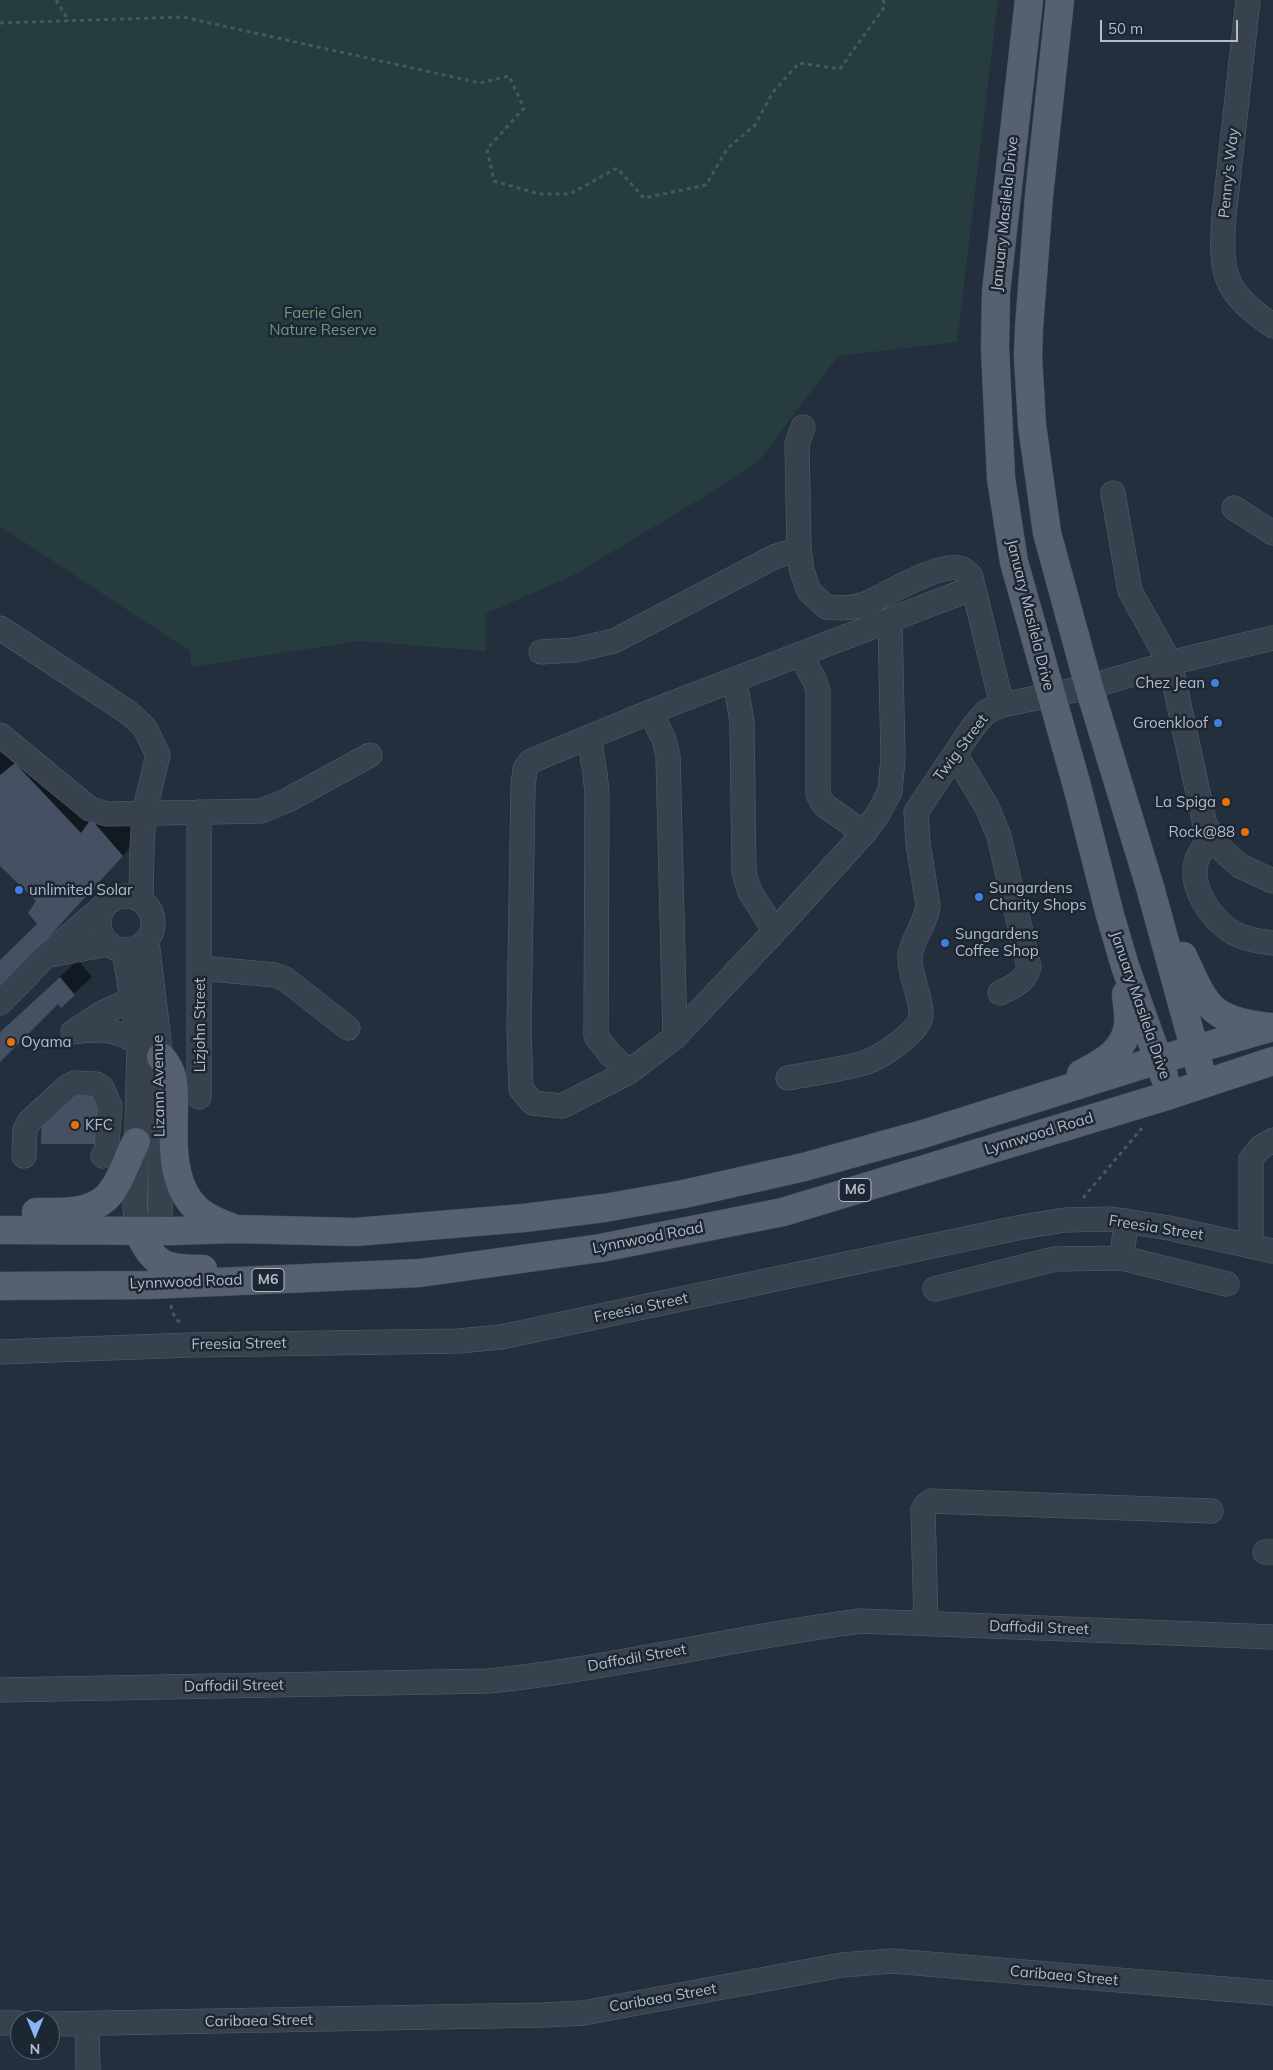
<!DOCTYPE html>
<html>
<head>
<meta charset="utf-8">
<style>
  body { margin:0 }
  #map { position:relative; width:1273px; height:2070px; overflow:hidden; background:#242f3e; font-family:Mulish,sans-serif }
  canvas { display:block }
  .north { position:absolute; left:10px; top:2010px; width:50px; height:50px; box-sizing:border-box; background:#1d2633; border:1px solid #59626f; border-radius:50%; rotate:180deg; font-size:14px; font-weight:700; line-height:20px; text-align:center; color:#b4bcc9 }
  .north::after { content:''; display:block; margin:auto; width:18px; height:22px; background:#8ab4f8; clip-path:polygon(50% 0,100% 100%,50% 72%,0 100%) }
  .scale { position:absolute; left:1100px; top:20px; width:138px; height:22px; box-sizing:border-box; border:2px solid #b4bcc9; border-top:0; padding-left:6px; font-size:15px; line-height:18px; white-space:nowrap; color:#b4bcc9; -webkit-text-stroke:4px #1d2633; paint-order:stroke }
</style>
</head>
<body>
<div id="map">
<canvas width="1273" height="2070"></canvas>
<div class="north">N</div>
<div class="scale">50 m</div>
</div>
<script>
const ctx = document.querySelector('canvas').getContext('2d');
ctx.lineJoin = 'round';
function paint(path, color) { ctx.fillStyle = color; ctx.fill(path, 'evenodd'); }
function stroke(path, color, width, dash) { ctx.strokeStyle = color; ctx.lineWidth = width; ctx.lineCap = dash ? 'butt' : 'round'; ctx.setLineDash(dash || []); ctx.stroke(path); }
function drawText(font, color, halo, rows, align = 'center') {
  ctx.font = font + ' Mulish,sans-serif'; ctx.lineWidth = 5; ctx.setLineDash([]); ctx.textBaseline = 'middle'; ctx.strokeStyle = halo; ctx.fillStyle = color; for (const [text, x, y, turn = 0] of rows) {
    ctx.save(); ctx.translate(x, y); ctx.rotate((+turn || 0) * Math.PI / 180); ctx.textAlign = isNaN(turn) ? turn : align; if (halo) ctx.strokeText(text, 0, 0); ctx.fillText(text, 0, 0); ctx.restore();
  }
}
const green = new Path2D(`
  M0,0H998L957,342L838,356L759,461L702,498L572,576L485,614L486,651L359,641L191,667V652L0,526Z`);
const shadow = new Path2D(`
  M0,743L17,760L33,746L98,814L110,802L140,837L8,980L0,960L38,924L37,901L0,864Z
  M78,960L92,977L74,994L58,1002L0,1060V1032Z`);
const building = new Path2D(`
  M15,763L81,833L91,819L123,856L0,990V960L37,924L28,913L36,901L0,866V775Z
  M60,977L75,995L61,1008L58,1004L0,1062V1032Z
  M71,1095H101L99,1144H41L42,1118Z`);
const path = new Path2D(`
  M56,0L69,21
  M0,23L183,17L480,83L509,76L524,108L487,149L494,181L539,194H570L617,168L644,198L706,185L727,149L755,125L773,92L799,63L840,69L885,6L883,0
  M1083,1198L1142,1128
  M171,1305L172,1312L181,1325`);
const minor = new Path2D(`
  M1248,0L1224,216C1220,275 1223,291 1273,326
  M803,427L797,444L799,549L802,571L809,591L826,607C839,608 852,609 865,604C885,596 941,560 962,569C965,571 969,574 971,577L974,590
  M1113,493L1130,591L1170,663L1205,825L1221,849L1240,866L1273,881
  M1234,508L1273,533
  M890,621L893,758L890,791L878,814L864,833L775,931L675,1037L629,1072L562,1106L533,1103L521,1089L519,1027L523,786L525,769L531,761L650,712L960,593L974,590L1002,705
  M0,628L129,713L145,728L158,755L144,813L142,847L141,899
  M541,652L575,650L614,641L774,557L799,549
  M800,654L815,681L818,691V794L824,805L864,833
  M735,681L742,722L744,873L750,892L775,931
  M650,712L664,739L668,756L675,1037
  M0,735L90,809L107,814L261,811L286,801L370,755
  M589,738L595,773L597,793L596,1036L609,1053L629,1072
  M955,754L987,807L999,836L1029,967C1025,982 1014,986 1000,993
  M199,812V1097
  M1212,837C1206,845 1198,853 1196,863C1190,887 1210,917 1229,930C1242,939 1258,941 1273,943
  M99 923a27 27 0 1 1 54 0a27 27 0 1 1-54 0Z
  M147,942L161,1057L160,1231
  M124,950L139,1043L135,1209L138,1231
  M50,955L108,944
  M200,968L275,975L285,979L348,1028
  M0,1003L46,956L106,904
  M76,1030L102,1013L132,999
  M73,1032C101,1028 114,1029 139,1043
  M788,1078C813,1073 839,1070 864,1063C878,1059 920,1032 921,1016C922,996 909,977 910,956C912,938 926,924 928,906L918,843L916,812L973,727L986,712L1002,705L1089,687L1170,663L1273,638
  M24,1156L25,1130L29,1122L67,1087L75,1083L96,1084L102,1088L110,1106L106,1153L103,1156
  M1251,1246V1159L1261,1147L1273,1140
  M1122,1258L1227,1284
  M935,1289L1055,1259L1122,1258L1126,1221
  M0,1352L191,1345L459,1341L501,1337L1022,1227L1065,1220L1111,1219L1169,1228L1273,1251
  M1265,1552H1273
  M926,1623L923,1510L926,1505L931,1501L1211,1511
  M0,1690L489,1681C614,1668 736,1637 861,1621L1273,1637
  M0,2023H20
  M50,2024L544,2015L583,2013L842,1965L893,1961L1273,1993
  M87,2024L88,2070`);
const major = new Path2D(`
  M1029,0L996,292L995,348L1001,478L1014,562L1077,786L1110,915L1125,966L1164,1076
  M1060,0L1039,196L1029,328L1028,356L1032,425L1047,533L1089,687L1150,887L1200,1069
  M1183,956C1207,1008 1209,1019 1269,1027
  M161,1057C175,1073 174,1086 174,1107C173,1142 170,1186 199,1211C209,1219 222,1224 233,1228
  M1081,1074C1102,1063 1125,1051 1128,1025C1129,1015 1127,1004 1126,994
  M36,1212C64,1212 98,1215 114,1188C123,1174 128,1157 136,1142
  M0,1230L174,1231L236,1229L355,1232L524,1218L604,1208L684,1194L804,1167L923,1134L1158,1060L1273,1027
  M138,1231C154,1267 167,1269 203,1269
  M0,1286L149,1285L420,1273L601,1248L783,1212L1170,1095L1273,1061`);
const markers = [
  [1215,683,5,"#3f7fe0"],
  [1218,723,5,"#3f7fe0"],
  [1226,802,5,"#e8710a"],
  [1245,832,5,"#e8710a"],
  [19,890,5,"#3f7fe0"],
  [979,897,5,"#3f7fe0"],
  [945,943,5,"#3f7fe0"],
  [11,1042,5,"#e8710a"],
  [75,1125,5,"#e8710a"]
];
const shields = [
  [855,1190,32],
  [268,1280,32]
];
const shieldNames = [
  ["M6",855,1190],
  ["M6",268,1280]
];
const streetNames = [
  ["Penny's Way",1229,173,-84],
  ["January Masilela Drive",1005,214,-84],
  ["January Masilela Drive",1030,615,76],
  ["Twig Street",961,748,-53],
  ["January Masilela Drive",1140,1005,71],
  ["Lizjohn Street",200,1025,-90],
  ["Lizann Avenue",159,1086,-91],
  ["Lynnwood Road",1039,1134,-17],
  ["Freesia Street",1156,1228,9],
  ["Lynnwood Road",648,1238,-11],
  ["Lynnwood Road",186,1282,-2],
  ["Freesia Street",641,1308,-12],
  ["Freesia Street",239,1344,-1],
  ["Daffodil Street",1039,1628,2],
  ["Daffodil Street",637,1658,-10],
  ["Daffodil Street",234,1686,-1],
  ["Caribaea Street",1064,1976,5],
  ["Caribaea Street",663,1998,-10],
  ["Caribaea Street",259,2021,-1]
];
const parkNames = [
  ["Faerie Glen",323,313],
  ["Nature Reserve",323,330]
];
const poiNames = [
  ["Chez Jean",1205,683,"right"],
  ["Groenkloof",1208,723,"right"],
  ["La Spiga",1216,802,"right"],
  ["Rock@88",1235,832,"right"],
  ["Sungardens",989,888],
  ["Charity Shops",989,905],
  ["unlimited Solar",29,890],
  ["Sungardens",955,934],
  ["Coffee Shop",955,951],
  ["Oyama",21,1042],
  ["KFC",85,1125]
];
paint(green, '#263c3f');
paint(shadow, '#0007');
paint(building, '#455162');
stroke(minor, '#565f6c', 25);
stroke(major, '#414a57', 29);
stroke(path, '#44595c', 3, [4, 4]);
stroke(minor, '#38414e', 24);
stroke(major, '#56606e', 28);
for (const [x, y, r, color] of markers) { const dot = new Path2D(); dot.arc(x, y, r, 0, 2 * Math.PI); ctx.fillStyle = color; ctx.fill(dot); stroke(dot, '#1d2633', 2); }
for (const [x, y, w] of shields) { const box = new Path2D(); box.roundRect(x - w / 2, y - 11.5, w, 23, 4); ctx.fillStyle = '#1d2633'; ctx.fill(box); stroke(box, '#b4bcc9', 1); }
drawText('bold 14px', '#b4bcc9', null, shieldNames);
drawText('15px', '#b4bcc9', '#1d2633', streetNames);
drawText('15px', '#6b9a76', '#1d2633', parkNames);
drawText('15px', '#b4bcc9', '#1d2633', poiNames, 'left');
</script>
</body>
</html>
